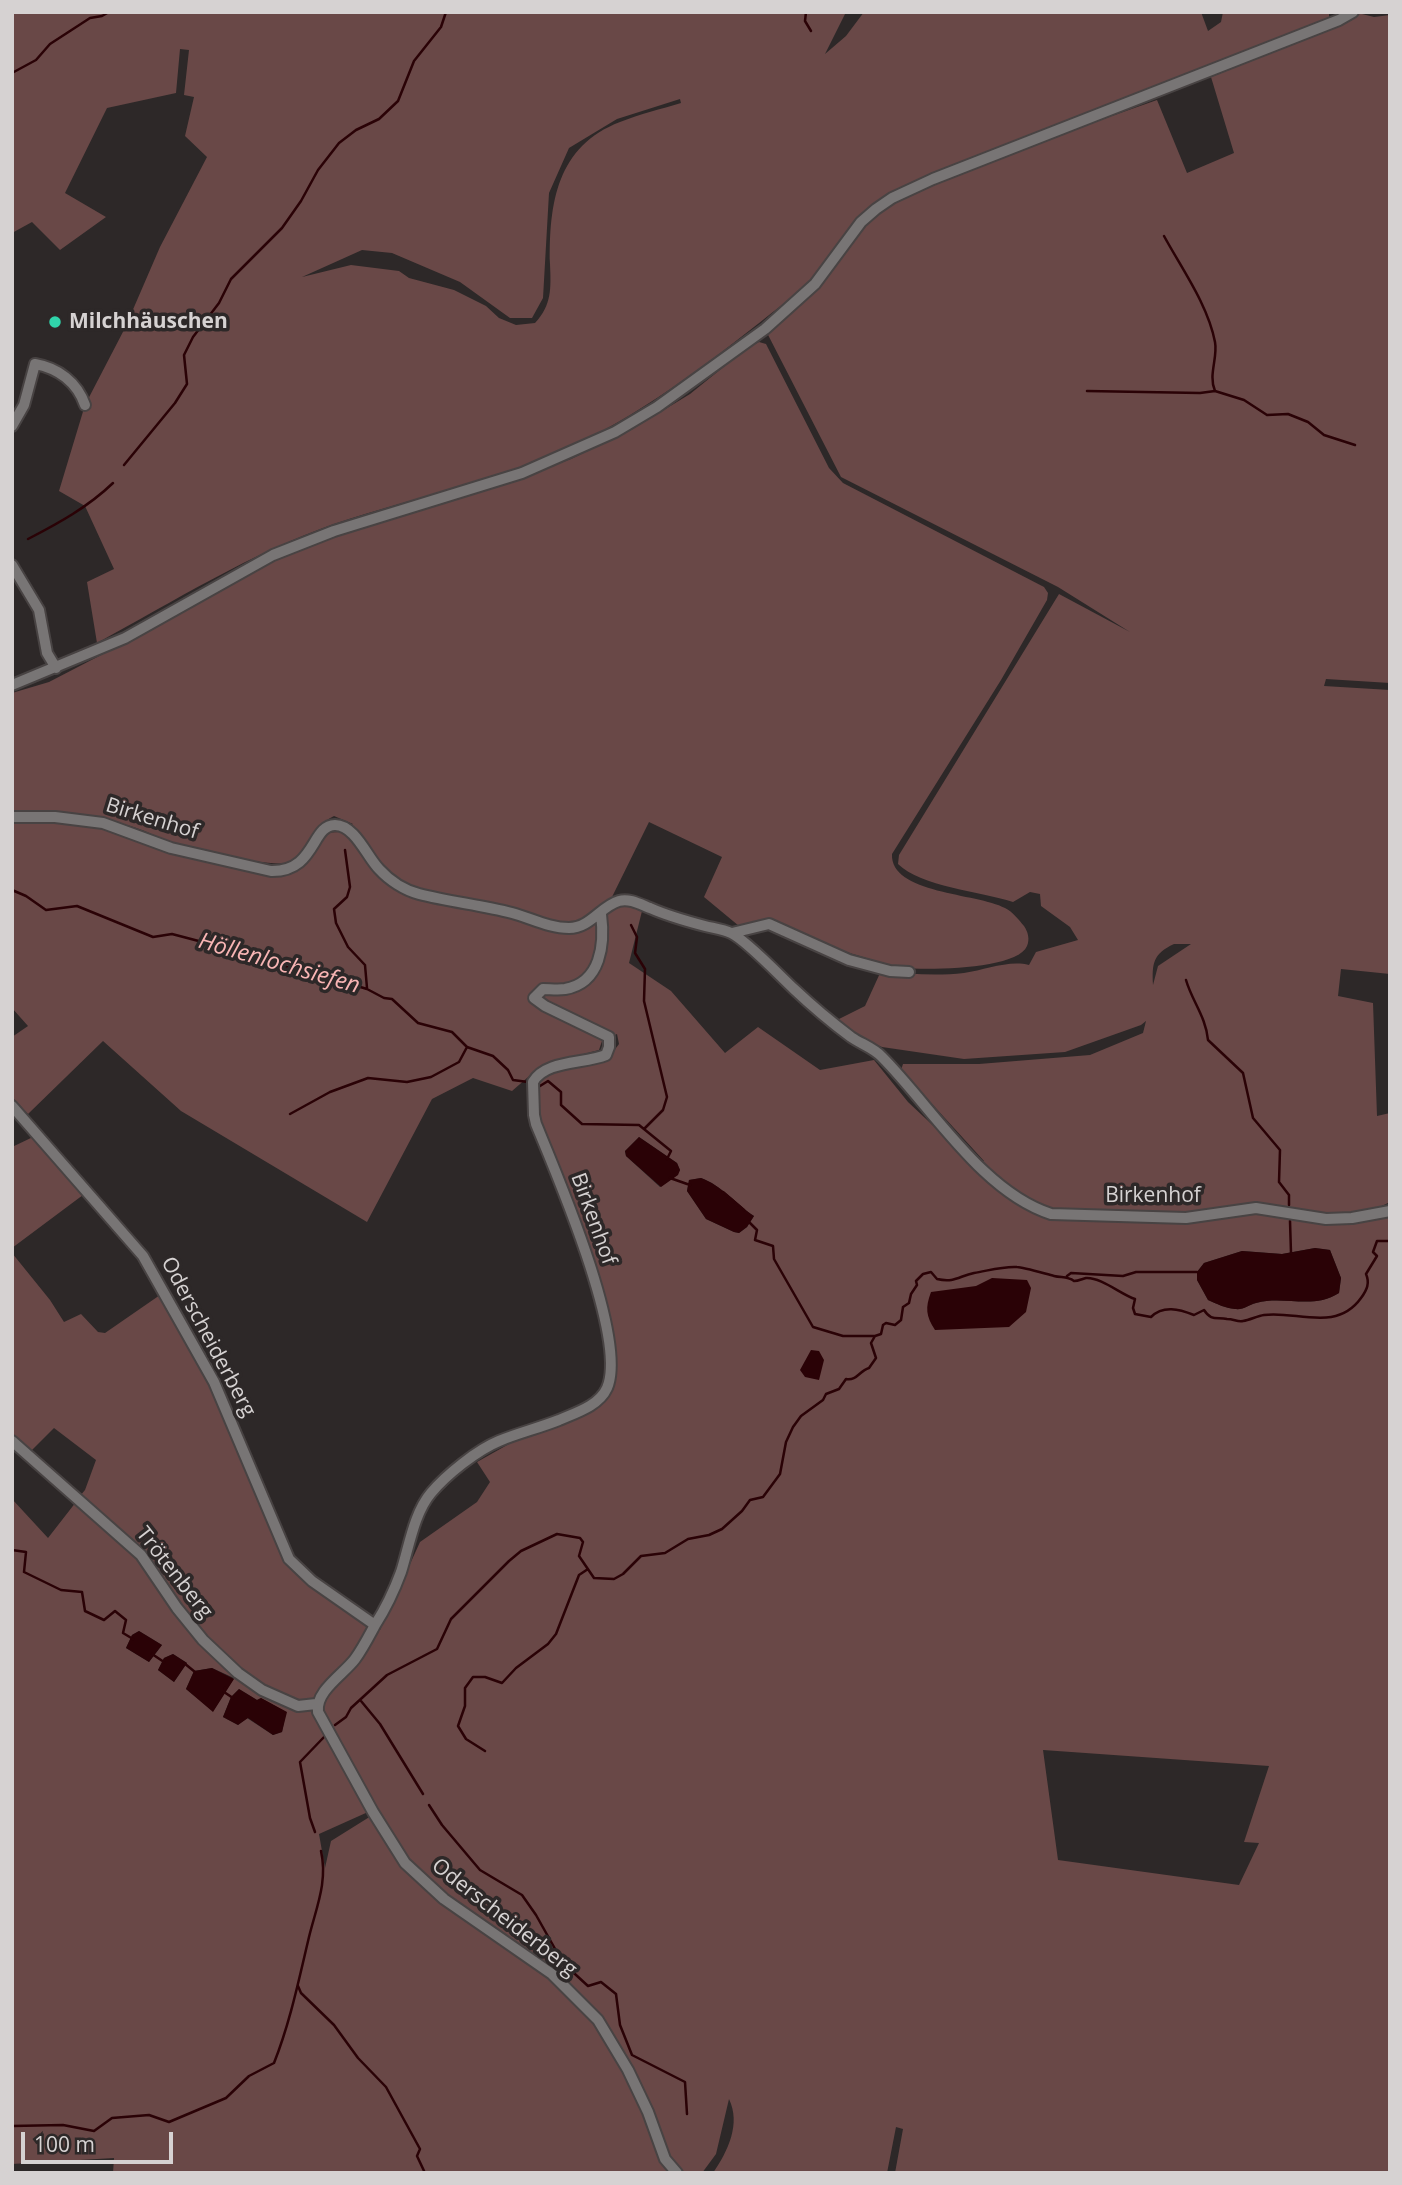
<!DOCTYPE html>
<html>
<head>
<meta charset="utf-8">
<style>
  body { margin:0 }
  #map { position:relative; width:1402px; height:2185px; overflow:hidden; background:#2d2828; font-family:"Open Sans",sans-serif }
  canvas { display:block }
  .frame { position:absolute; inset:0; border:14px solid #d6d2d2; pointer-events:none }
  .scale { position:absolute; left:21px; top:2132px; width:152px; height:32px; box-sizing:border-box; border:4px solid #d6d2d2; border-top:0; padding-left:9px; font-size:21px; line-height:24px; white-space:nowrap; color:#d6d2d2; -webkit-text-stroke:5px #2d2828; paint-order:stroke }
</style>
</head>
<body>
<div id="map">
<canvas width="1402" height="2185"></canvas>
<div class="frame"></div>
<div class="scale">100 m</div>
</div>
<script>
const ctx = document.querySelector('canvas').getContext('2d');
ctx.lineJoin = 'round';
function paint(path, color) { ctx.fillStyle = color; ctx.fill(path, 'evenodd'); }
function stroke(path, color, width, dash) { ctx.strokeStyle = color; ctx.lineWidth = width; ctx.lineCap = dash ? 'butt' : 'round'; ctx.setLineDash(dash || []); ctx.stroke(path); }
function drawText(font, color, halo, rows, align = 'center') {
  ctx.font = font + ' "Open Sans",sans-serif'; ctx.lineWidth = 7; ctx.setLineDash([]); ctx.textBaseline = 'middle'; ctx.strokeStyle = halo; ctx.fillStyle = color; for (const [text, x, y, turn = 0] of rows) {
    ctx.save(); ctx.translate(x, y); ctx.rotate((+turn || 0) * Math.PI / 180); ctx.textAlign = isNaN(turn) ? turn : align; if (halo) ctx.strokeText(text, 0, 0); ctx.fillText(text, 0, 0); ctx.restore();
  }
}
const green = new Path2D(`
  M12,12H846L825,54L846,36L864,12H1201L1208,31L1221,22L1223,12H1329V20L1083,116L1089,124L1157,100L1187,173L1234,153L1211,77L1352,20L1354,12L1374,17L1390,15V683L1326,679L1324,686L1390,690V974L1341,969L1338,996L1373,1003L1377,1116L1390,1113V1202C1368,1214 1347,1212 1324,1214L1328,1223L1362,1221L1390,1216V2173H895L903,2129L896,2127L887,2173H713C728,2151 741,2124 729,2099L716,2154L702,2173H113L114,2158L12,2164V1499L48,1538L76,1502L134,1552L139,1547L80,1496L85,1490L96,1460L54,1428L28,1454L12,1441V1253L50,1300L64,1322L81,1314L98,1332L105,1333L160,1295L217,1401L286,1564L309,1585L350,1611L363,1622L380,1630L420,1542L477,1502L490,1482L477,1462L516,1440L598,1407L613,1390L617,1364L613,1337L596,1269L539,1120L536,1098L538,1077L607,1060L619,1044L617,1034L602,1041L599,1050L542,1065L512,1091L473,1078L432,1099L367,1222L181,1111L103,1041L28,1114L12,1097V1037L28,1026L12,1008V693L49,682L180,614L279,557L358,527L475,494L571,459L631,430L690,394L747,348L759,342L766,344L829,468L843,483L1044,587L1048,593L1047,600L1001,680L892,854C890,894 977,893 1005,908C1012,911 1019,920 1024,926C1028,932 1030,939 1027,946C1016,972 908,971 883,966V963L826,946L770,919L739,926L704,897L722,857L649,822L611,899L642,911L629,963L671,991L725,1053L758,1027L820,1070L874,1060L908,1102L975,1165L984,1161L901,1070L903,1064H979L1090,1055L1143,1033L1146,1021L1141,1025L1065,1052L964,1059L882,1047L857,1036L837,1020L865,1006L881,971C908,974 937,976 964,973C986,970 1008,960 1029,965L1036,952L1078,940L1070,927L1041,906L1040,894L1030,892L1013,902C980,891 921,887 898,864L899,855L1059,594L1130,632L1058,587L841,477L765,329L800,299L797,293C730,346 665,399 589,438C509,480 419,495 334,524C251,553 174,601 97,643L87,582L114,569L85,506L59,491L85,405L125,328L160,247L207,157L185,136L194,97L184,95L189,50L180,49L176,93L107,108L65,193L106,217L60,250L32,222L12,233ZM680,99L681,103C661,109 640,114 620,122C557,146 549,203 550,264C551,288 552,305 535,323L516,325L499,318L486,306L454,290L409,278L399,271L351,265L302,277L362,250L392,253L460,282L510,318H532L543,298L549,193L569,148L617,119ZM334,816L353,824L340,832L320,833C308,855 298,872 271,871L171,848L130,831L127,825C142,829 157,837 173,843C190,849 276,869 290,862C306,855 308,828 334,816ZM1174,944H1191L1158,966L1153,985C1152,963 1153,954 1174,944ZM639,1137L677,1163L680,1170L677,1175L660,1187L626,1156L625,1151ZM701,1178C721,1185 736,1204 754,1216L747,1227L739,1233L734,1232L706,1219L687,1191L689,1180ZM1315,1248L1330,1250L1341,1278L1339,1293C1313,1310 1284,1295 1256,1303C1248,1305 1244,1310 1235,1309C1225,1308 1217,1304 1208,1300L1197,1280V1272L1204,1263L1242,1251L1282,1254ZM139,1631L162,1645L149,1662L126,1648L132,1635ZM173,1654L187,1663L174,1682L158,1670L164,1658ZM212,1668L234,1678L213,1711L186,1689L194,1671ZM239,1689L257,1700L261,1698L286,1712L282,1732L273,1735L247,1718L238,1725L223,1717L231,1697ZM334,1732L407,1860L427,1880L473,1914L469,1922C420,1894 399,1864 371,1816L331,1841L325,1868L319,1834L368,1812L326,1738ZM1043,1750L1269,1766L1244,1842L1259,1843L1239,1885L1058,1860Z
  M33,1137L83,1195L12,1248V1147Z`);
const water = new Path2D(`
  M639,1137L677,1163L680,1170L678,1175L661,1187L626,1156L625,1151Z
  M701,1178C721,1185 736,1204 754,1216L747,1227L739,1233L734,1232L706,1219L687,1191L689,1180Z
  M1315,1248L1330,1250L1341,1278L1339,1293C1313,1310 1284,1295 1256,1303C1248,1305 1244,1310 1235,1309C1225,1308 1217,1304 1208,1300L1197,1280V1272L1204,1263L1242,1251L1282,1254Z
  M992,1278L1027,1280L1031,1288L1026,1312L1009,1327L935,1330C926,1316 925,1308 931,1292L976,1286Z
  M811,1350L819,1351L824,1360L819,1380L805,1377L800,1370Z
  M139,1631L162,1645L149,1662L126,1648L132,1635Z
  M173,1654L187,1663L174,1682L158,1670L164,1658Z
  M212,1668L234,1679L213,1712L186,1689L194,1671Z
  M239,1689L257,1700L261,1698L287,1712L282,1732L273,1735L248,1718L238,1725L223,1717L231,1697Z`);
const stream = new Path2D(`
  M806,12L805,21L811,31
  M12,73L36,60L50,44L90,18L102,16L109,12
  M1164,236C1182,269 1208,305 1215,342C1218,358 1208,375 1215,391
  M1087,391L1200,393L1215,391L1244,400L1267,415L1288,414L1308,422L1324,435L1355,445
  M124,465L175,403L187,384L184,355L193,337L219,303L231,279L282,228L301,201L318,170L339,143L356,130L379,119L398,101L414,61L441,27L446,12
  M28,539C59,523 88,507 113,483
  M345,850L350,887L347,897L334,909L336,923L348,947L365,965L367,988
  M12,890L26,896L46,910L77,906L153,937L172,934L229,949L241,956L257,955L304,974L324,976L367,989L384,998L392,999L418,1023L452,1032L467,1047L493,1056L508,1070L513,1080L528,1082
  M631,925L637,937L635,953L645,969L644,1001L667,1097L663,1110L644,1129
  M1186,980C1192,1001 1206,1017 1208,1040L1243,1073L1253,1118L1280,1150L1279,1182L1289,1195V1205
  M540,1086L548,1081L561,1092V1105L582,1124L639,1125L671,1151L667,1159
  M290,1114L330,1092L368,1078L407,1082L431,1077L459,1062L467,1047
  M670,1178L690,1185
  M723,1192L744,1210
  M1290,1221L1291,1253
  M749,1222L757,1230L755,1240L773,1246L774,1259L813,1327L843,1336H875
  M1067,1276L1071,1273L1123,1276L1136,1272H1197
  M12,1550L26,1552L24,1572L61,1590L82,1592L85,1611L104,1620L115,1611L126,1620L123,1633L133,1639
  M152,1654L164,1662
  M184,1663L195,1672
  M225,1688L224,1692L233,1698
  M361,1701L380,1724L423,1794
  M335,1725L346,1717L351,1708L387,1675L437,1649L451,1619L509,1561L521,1551L557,1534L580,1538L583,1542L579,1556L594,1578L614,1579L623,1574L641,1556L665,1553L688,1539L709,1535L722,1529L742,1511L750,1500L763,1497L780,1474L786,1442L793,1427L801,1416L823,1400L826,1394L839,1389L846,1379C857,1381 859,1371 869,1368L876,1358L871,1343L875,1336L881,1334L883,1325L886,1323L895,1325L901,1320L903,1307L909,1303L911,1294L917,1285L916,1281L923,1274L931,1272L937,1279C955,1283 959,1276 974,1273C987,1271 1003,1266 1017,1267C1023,1267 1046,1274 1054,1276C1062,1278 1067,1276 1074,1281C1078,1281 1082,1279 1086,1278C1101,1277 1122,1295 1135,1299L1133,1308L1135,1314L1151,1317C1163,1305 1179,1309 1194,1315L1204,1310C1211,1321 1216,1317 1227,1319C1234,1319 1237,1322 1243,1321C1250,1320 1257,1316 1264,1315C1295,1310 1336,1333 1361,1298C1367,1290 1370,1283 1366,1274L1377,1256L1373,1252L1377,1241H1390
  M485,1751L466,1739L458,1726L465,1706V1688L473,1677H485L502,1683L516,1668L548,1644L556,1634L579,1575L588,1569
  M429,1805L442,1825L480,1870L522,1895L536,1915L563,1963L588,1986L601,1982L616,1994L620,2025L632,2055L685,2082L687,2114
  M315,1832L310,1818L300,1762L325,1736
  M298,1986L301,1993L334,2025L358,2058L386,2087L420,2149L417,2156L425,2173
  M12,2126L63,2125L94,2131L112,2118L149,2115L169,2122L226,2098L249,2076L274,2063C290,2023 299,1979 309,1937C316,1908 328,1882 321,1851`);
const minor = new Path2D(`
  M12,426L24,405L35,364C58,368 77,382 85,405
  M12,565L39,610L47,653L56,668
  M12,685L125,638L273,555L334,531L522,473L615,432L657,407L765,329L815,284L861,222L876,209L892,198L933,179L1339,20L1353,12
  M12,817H55L103,823L171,848L271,871C316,872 311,825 335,825C355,825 367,857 379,869C389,880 404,890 419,894C450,902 482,905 512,913C531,918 549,928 569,928C590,928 601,906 619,901C629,898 640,904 650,908C668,916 686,921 705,926C713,928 723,929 731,933C746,940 780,976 794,989C812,1006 831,1022 851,1037C861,1044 874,1048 882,1057C931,1106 982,1192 1051,1214L1186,1218L1256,1208L1326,1219L1352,1218L1390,1211
  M732,933L769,924L849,960L890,971L909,972
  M12,1106L143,1256L214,1382L289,1559L312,1581L375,1625C369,1636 363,1648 355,1659C344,1674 315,1691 318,1712L373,1812L405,1863L444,1899L552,1974L598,2020L628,2070L648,2112L665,2159L677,2173
  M12,1441L141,1555L177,1608L203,1640L238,1673L262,1690L298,1706L316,1704
  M375,1625C386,1608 394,1591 401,1572C409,1547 414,1513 431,1493C446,1475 477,1450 499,1441C518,1433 539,1428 559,1420C575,1413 599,1406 607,1388C628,1340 557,1175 536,1124L534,1115L533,1082C545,1060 584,1064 606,1055L609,1047V1037L545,1006L534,998L543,989C550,989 558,990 565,989C601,983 605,944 601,914`);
const markers = [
  [55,322,7,"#30d4aa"]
];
const poiNames = [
  ["Milchhäuschen",69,322]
];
const streetNames = [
  ["Birkenhof",152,819,17],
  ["Birkenhof",1153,1196],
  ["Birkenhof",593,1219,70],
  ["Oderscheiderberg",208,1337,62],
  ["Trötenberg",174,1573,52],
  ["Oderscheiderberg",504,1918,38]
];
const waterNames = [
  ["Höllenlochsiefen",279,964,16]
];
paint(green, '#694847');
paint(water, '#2a0206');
stroke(stream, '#2a0206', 2.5);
stroke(minor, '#484343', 14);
stroke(minor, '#787575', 10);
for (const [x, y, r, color] of markers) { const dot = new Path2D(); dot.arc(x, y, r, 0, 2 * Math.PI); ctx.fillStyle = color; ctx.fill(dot); stroke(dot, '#2d2828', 2.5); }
drawText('bold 21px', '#d6d2d2', '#2d2828', poiNames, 'left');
drawText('21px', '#d6d2d2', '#2d2828', streetNames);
drawText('italic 23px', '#f8b5b4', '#2d2828', waterNames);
</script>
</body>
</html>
